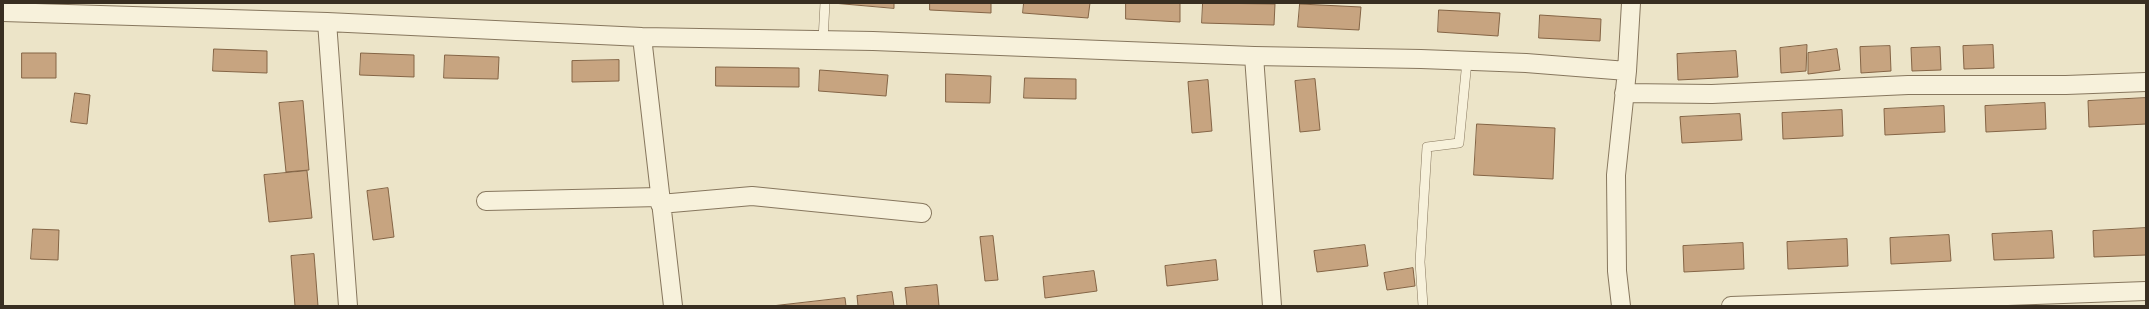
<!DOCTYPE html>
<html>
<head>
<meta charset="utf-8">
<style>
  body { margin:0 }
  #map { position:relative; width:2149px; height:309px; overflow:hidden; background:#ece4c8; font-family:"Playfair Display",serif }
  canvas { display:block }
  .frame { position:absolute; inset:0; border:4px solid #382e21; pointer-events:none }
</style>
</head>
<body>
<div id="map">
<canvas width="2149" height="309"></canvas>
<div class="frame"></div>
</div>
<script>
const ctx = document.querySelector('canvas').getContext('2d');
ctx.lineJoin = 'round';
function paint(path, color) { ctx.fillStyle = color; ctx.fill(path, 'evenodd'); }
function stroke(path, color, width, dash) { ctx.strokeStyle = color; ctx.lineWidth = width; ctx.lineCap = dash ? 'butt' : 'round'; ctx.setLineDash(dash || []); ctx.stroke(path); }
const building = new Path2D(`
  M833,3H894V8Z
  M930,3H991V13L930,10Z
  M1024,3H1090L1088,18L1023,13Z
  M1126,3H1180V22L1126,19Z
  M1203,3L1275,4L1274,25L1202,23Z
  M1300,4L1361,7L1359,30L1298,27Z
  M1439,10L1500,13L1498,36L1438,32Z
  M1540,15L1601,19L1600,41L1539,38Z
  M1807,45L1806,71L1781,73L1780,48Z
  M1993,45L1994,68L1964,69L1963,46Z
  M1890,46L1891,71L1861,73L1860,47Z
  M1940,47L1941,70L1912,71L1911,48Z
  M214,49L267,51V73L213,71Z
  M1837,49L1840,70L1808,74V53Z
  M1736,51L1738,77L1678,80L1677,54Z
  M22,53H56V78H22Z
  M361,53L414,55V77L360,75Z
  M445,55L499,57L498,79L444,78Z
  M619,60V81L572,82V61Z
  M716,67L799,68V87L716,86Z
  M820,70L888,75L886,96L819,91Z
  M946,74L991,76L990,103L946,102Z
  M1025,78L1076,79V99L1024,98Z
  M1315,79L1320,130L1300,132L1295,81Z
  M1208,80L1212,131L1192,133L1188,82Z
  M75,93L90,95L87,124L71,122Z
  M2146,98V124L2089,127L2088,101Z
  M303,101L309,170L286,172L279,103Z
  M2045,103L2046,129L1986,132L1985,106Z
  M1944,106L1945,132L1885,135L1884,109Z
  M1842,110L1843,136L1783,139L1782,113Z
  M1740,114L1742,140L1682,143L1680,117Z
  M1477,124L1555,128L1553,179L1474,175Z
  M307,171L312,218L269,222L264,175Z
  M388,188L394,237L373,240L367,191Z
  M2146,228V255L2094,257L2093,231Z
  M33,229L59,230L58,260L31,259Z
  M2052,231L2054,258L1994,260L1992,234Z
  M1949,235L1951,261L1891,264L1890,238Z
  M993,236L998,280L985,281L980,237Z
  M1847,239L1848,266L1788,269L1787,242Z
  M1743,243L1744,269L1684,272L1683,246Z
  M1365,245L1368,266L1317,272L1314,251Z
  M314,254L318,306H295L291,256Z
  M1216,260L1218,280L1167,286L1165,266Z
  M1413,268L1415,286L1387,290L1384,273Z
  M1094,271L1097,291L1045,298L1043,277Z
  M937,285L939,306H907L905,288Z
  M892,292L894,306H858L857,296Z
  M845,298L846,306H772Z`);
const service = new Path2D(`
  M823,40L825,3
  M1423,306L1420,262L1427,147L1459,143L1467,61`);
const minor = new Path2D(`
  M3,12L327,22L642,37L873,41L1254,56L1421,59L1526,63L1627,71
  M327,22L348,306
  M642,37L673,306
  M1254,56L1272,306
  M1624,93L1712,94L1908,85H2066L2146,82
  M486,201L659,197
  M660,204L752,196L922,213
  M1621,306L1617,271L1616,175L1627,71L1631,3
  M1731,306L2146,291`);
paint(building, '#c7a480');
stroke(building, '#846445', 1);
stroke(service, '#87775e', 10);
stroke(minor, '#87775e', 20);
stroke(service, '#f7f1db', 9);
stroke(minor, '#f7f1db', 18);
</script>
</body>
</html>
